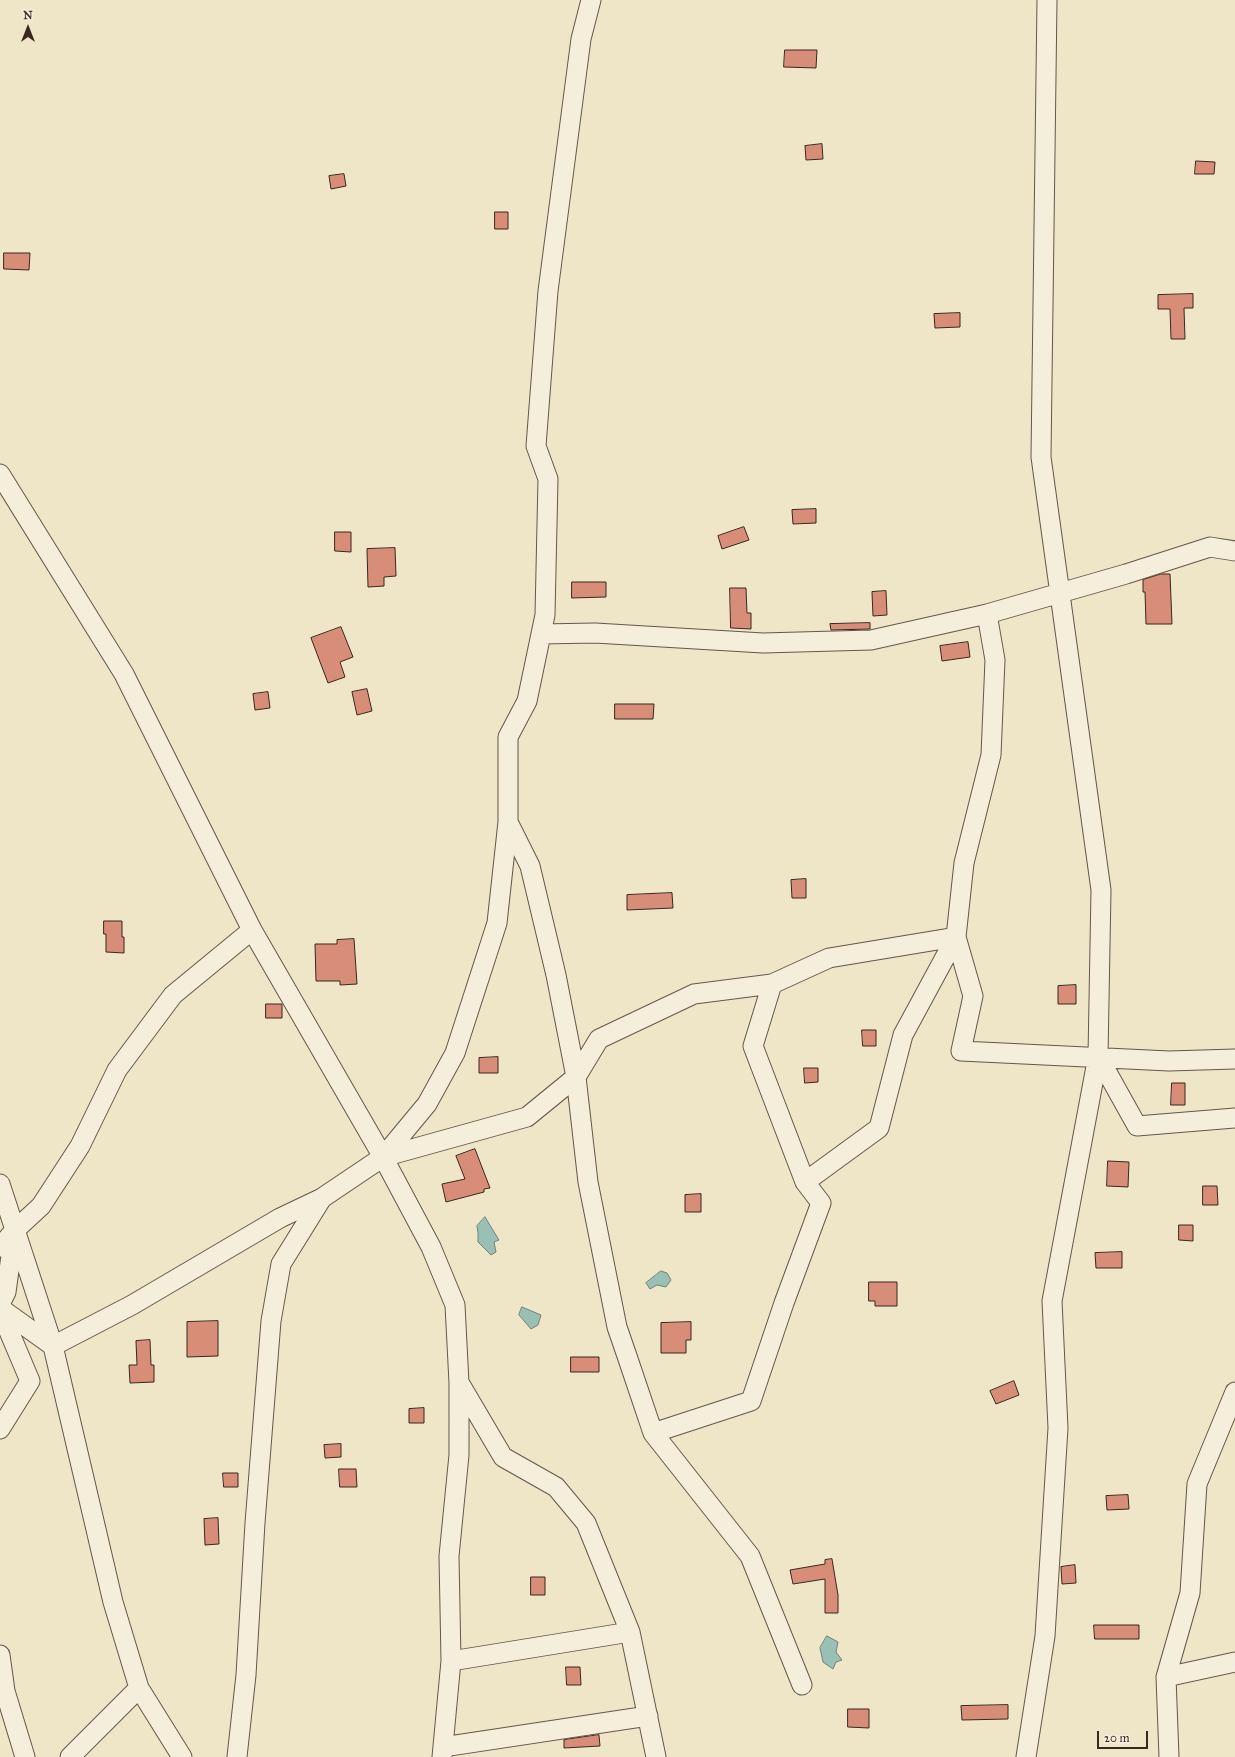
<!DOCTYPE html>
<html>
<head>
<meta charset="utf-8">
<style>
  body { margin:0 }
  #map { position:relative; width:1235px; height:1757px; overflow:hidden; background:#efe5c7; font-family:"IM FELL Great Primer",serif }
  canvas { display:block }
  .north { position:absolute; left:8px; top:8px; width:40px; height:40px; -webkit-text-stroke:3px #f5eedb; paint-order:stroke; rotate:0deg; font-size:11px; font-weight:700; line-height:16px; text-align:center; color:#3a2720 }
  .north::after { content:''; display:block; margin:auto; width:14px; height:18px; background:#3a2720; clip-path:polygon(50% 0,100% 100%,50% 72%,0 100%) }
  .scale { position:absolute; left:1097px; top:1731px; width:51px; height:18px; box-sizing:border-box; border:2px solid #3a2720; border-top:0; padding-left:5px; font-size:12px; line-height:14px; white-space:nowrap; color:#3a2720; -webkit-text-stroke:3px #f5eedb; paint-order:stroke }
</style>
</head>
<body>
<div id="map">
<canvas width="1235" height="1757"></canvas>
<div class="north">N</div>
<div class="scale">20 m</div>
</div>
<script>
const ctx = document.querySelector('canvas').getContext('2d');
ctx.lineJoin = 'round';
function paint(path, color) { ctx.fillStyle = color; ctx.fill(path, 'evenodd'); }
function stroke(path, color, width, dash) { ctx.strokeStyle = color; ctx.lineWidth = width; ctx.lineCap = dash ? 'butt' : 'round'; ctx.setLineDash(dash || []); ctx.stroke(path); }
const water = new Path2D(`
  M485,1217L499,1240L494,1242L496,1252L491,1255L478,1242V1233L477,1226Z
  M661,1271L667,1273L671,1280L666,1287L657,1285L650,1289L646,1283Z
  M522,1307L541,1315L538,1325L531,1329L519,1315Z
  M827,1636L838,1642L836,1652L842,1660L836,1662L833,1669L823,1662L820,1648Z`);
const building = new Path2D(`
  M785,50H817L816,68L784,67Z
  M822,144L823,159L806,160L805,146Z
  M1196,161L1215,162L1214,174H1195Z
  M344,174L346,186L331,189L329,176Z
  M495,212H508V229H495Z
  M4,253H30L29,270L4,269Z
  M1193,294V308H1184L1185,339H1171L1170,309H1158V295Z
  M960,313V327L935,328L934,314Z
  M816,509V523L793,524L792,510Z
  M744,527L749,540L722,549L718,536Z
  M335,532H351V552L335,551Z
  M395,548L396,576L384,577V586L368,587L367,549Z
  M1161,574H1170L1172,624H1146L1145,592H1143V580Z
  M572,582H606V597L572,598Z
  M730,588H746L747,613H751V629L731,628Z
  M886,591L887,615L873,616L872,592Z
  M870,623V629L831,630L830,624Z
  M341,627L353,657L340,662L345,677L328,683L311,638Z
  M968,642L970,657L942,661L940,646Z
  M367,689L372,711L357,715L352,692Z
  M268,692L270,708L255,710L253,694Z
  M615,704H654L653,719H615Z
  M806,879V898H792L791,880Z
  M672,893L673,908L627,910V895Z
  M104,921H122V937H124V953L106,952V934H104Z
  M354,939L357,984L340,985V981H316L315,944H337V940Z
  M1076,985V1004H1058V986Z
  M266,1004H282V1018H266Z
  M862,1030H876V1046H863Z
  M498,1057V1073H479V1058Z
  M804,1068H818V1082L805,1083Z
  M1172,1083H1185V1105H1171Z
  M475,1149L490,1188L484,1189V1192L446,1202L442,1184L465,1179L456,1156Z
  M1108,1161L1129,1162L1128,1187L1107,1186Z
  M1203,1186H1217L1218,1205H1203Z
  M701,1194V1212H685V1195Z
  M1179,1225H1193V1241L1179,1240Z
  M1122,1252V1268H1096L1095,1253Z
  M869,1282H897V1306H875V1301H869Z
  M218,1321V1356L187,1357V1322Z
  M691,1322V1340H686V1353H661V1323Z
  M150,1340L151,1365H154V1382L130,1383L129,1365H137L136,1341Z
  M571,1357H599V1372H571Z
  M1014,1381L1019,1395L996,1404L990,1391Z
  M424,1408V1423H409V1409Z
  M341,1444V1457L325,1458L324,1445Z
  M339,1469H356L357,1487H340Z
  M223,1473H238V1487H224Z
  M1128,1495L1129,1509L1107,1510L1106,1496Z
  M218,1518L219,1544L205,1545L204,1519Z
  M832,1559L838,1595V1613H825V1579L793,1584L790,1570L825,1564V1560Z
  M1075,1565L1076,1583L1062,1584L1061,1567Z
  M531,1577H545V1595H531Z
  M1094,1625H1139V1639H1095Z
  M566,1667H580L581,1685H567Z
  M1008,1705V1719L962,1720L961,1706Z
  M848,1709H869V1728L848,1727Z
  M599,1735L600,1746L564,1748V1740Z`);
const street = new Path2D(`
  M0,474L124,674L252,930L383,1157L431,1247L455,1305L459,1383V1455L449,1556L451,1661L442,1757
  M541,634L595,633L763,643L871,640L987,614L1126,574L1210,547L1235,551
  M508,822L530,866L556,975L576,1077L588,1182L617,1327L627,1356L653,1433L750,1556L802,1685
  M956,937L973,996L961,1051L1169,1061L1235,1059
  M772,984L753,1046L805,1182
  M1098,1056L1137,1126L1235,1118
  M383,1157L527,1117L576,1077L599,1039L694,994L772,984L829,958L956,937
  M0,1184L53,1346L113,1602L139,1688L182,1757
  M0,1247L15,1230L41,1206L80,1146L117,1070L173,995L252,930
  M0,1304L6,1292L14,1234
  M0,1308L53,1346L132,1305L280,1218L322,1198
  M0,1310L30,1381L0,1429
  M460,1384L503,1457L556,1487L586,1523L630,1632L656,1757
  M653,1433L751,1401L784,1303L821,1203L805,1182L879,1128L903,1035L956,937L964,863L991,755L995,660L987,614
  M0,1655L5,1691L25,1757
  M451,1661L630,1632
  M1166,1677L1235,1662
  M443,1747L648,1716
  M70,1757L139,1688
  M237,1757L246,1675L255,1523L271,1321L281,1264L322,1198L383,1157L427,1104L455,1053L497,923L508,822V737L527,701L545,615L548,479L536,446L548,291L581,39L591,0
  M1026,1757L1045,1636L1058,1428L1052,1301L1098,1056L1101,890L1041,457L1047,0
  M1169,1757L1166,1677L1190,1593L1197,1484L1235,1392`);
paint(water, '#9abfb4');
stroke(water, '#748279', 1);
paint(building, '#d88d78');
stroke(building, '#3a2720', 1);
stroke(street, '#67564a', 21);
stroke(street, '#f5eedb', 19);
</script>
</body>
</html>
